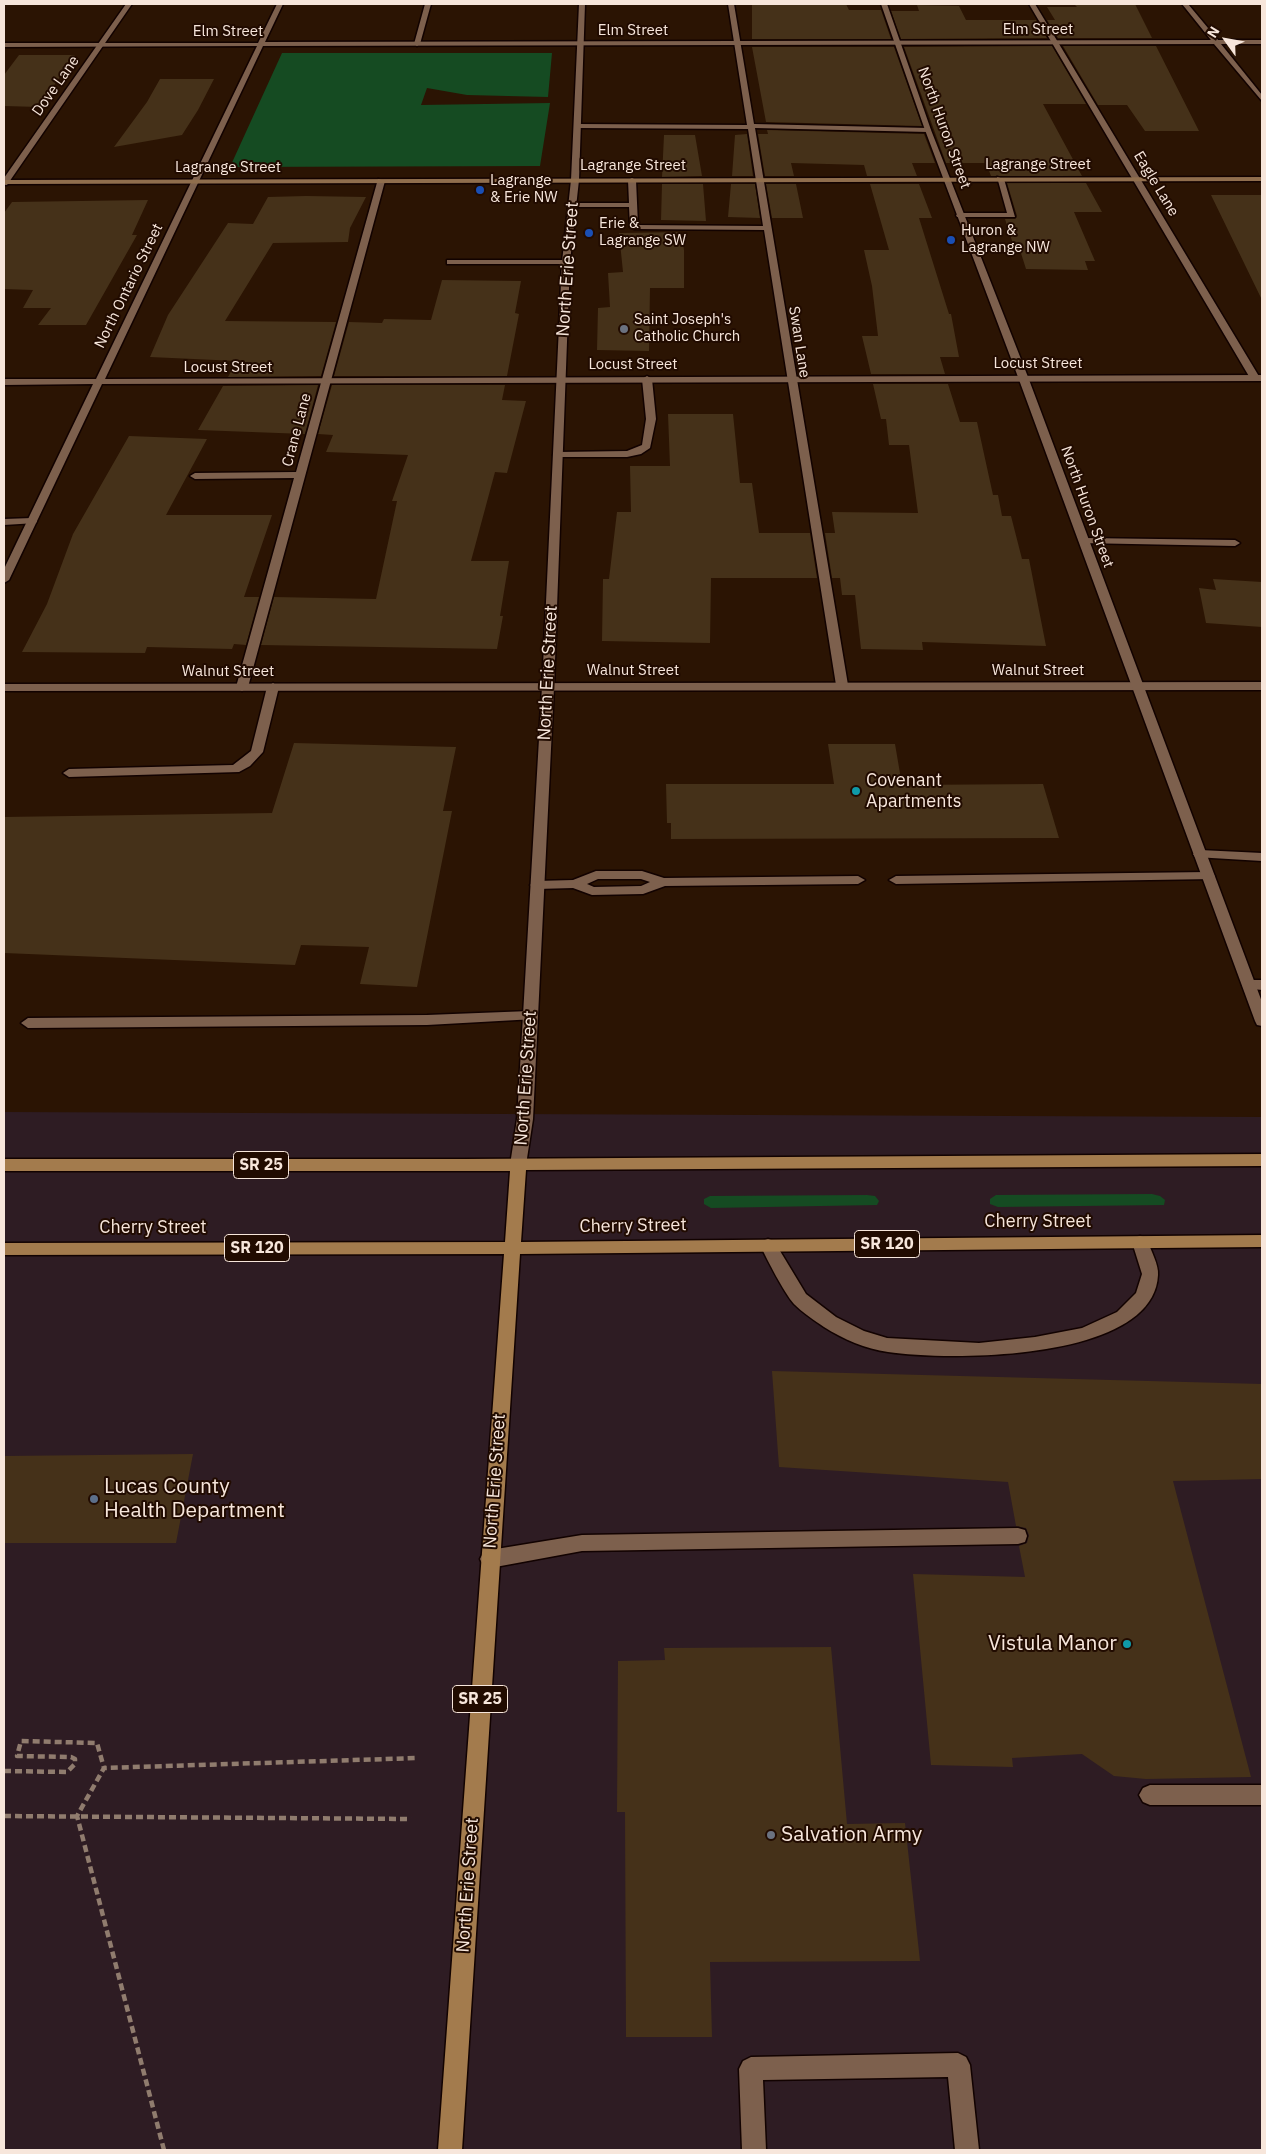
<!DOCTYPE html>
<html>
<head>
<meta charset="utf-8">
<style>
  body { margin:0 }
  #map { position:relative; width:1266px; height:2154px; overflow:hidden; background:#2b1403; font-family:"IBM Plex Sans",sans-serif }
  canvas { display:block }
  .frame { position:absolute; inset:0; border:5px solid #f7e6db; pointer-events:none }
  .north { position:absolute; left:1201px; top:15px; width:50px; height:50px; -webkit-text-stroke:4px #210b00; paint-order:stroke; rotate:302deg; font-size:14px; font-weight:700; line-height:20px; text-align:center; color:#f7e6db }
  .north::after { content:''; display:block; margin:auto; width:18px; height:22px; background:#f7e6db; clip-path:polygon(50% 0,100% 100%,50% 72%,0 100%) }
</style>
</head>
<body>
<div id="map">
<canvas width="1266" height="2154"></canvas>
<div class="frame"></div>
<div class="north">N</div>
</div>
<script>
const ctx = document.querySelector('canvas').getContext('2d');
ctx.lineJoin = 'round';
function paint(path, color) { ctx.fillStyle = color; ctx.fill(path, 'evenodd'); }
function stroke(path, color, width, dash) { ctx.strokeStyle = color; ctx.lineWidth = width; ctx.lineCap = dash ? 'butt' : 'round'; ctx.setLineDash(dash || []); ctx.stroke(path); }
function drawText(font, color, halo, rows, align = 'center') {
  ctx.font = font + ' "IBM Plex Sans",sans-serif'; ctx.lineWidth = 4; ctx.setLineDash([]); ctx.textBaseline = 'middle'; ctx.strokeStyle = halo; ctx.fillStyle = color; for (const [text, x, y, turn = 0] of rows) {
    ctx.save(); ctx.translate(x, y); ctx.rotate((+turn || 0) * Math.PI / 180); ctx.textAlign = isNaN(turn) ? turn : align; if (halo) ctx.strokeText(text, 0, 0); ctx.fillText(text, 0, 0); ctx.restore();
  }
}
const commercial = new Path2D(`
  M4,1112L1262,1117V2150H4Z`);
const green = new Path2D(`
  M282,53H552L548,97L467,95L427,88L421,105L550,103L540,166L230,167Z
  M1152,1194L1160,1196L1165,1200L1164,1205L998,1207L990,1204V1199L996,1195Z
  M867,1195L875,1196L879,1201L877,1205L711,1208L704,1204V1199L710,1196Z`);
const building = new Path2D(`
  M752,4H846L849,10H881L891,39H752Z
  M1087,4H1135L1152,38H1058L1047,20H1055L1047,7H1077L1075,5Z
  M917,5L959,6L966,20H1036L1047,38L901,39L891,11H919Z
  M1052,46L1086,104H1043L1082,176H991L986,163H946L904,47Z
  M1063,46H1156L1199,131H1145L1127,105H1098Z
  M752,47H894L922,126L766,122Z
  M19,55H75L39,107L4,106V75Z
  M160,79H214L198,110L182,135L114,147L147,102Z
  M767,130L924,134L935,163H912L917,176H867L864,165L791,163L794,176H765L758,134H768Z
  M747,134L753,176H732L735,135Z
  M664,135H695L702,176L662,177Z
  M1007,183H1086L1102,212H1074L1095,261H1085L1088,270L1026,269L1019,247H1014L1005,219H1015L1017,216Z
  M662,184H703L706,221L661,220Z
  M731,184H755L760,218L728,217Z
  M766,184H796L803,218H772Z
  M870,184H919L932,218H919L949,314H951L959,357H940L945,374H871L862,336H878L872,286L864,250H889Z
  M1211,195H1262V300Z
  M306,196L366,197L350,228L348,242L273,243L225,321L336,322L321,376L228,377L237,361L150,357L168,315L228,223L253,224L268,197Z
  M148,200L132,235H137L86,325H38L51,308H23L33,290L4,289V213L12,202Z
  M681,232L684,250V288H650L649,351L597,350L598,308L610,307L608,273L623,272L619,233Z
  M442,280L521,281L515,313L519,314L507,376H334L349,322L382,323L384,319L431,320Z
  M873,384H948L960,422H977L993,495H998L1002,516H1011L1022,559H1029L1046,646L922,642L923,650L861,649L855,595H842L840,578H832L825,533H835L832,512L918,513L909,445H889L886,419H881Z
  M318,385L305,434L198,430L223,386Z
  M332,385H505L502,400L526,401L507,473L495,472L471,561H509L500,616H503L497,649L261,645L274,597L376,599L397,501H392L408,455L326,452L333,435L318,434Z
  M668,414H733L740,483H752L759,533H810L817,578H711L710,643L602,641L603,579H609L617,512H631L630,466H670Z
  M129,436L207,439L166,515H272L244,597H259L246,645L234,644L232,649L147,647L145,653L22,652L47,604L73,534Z
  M1213,579L1262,582V627L1206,623L1199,588L1216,590Z
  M294,743L456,747L443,811H452L417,987L360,984L369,947L301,945L295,965L4,953V817L272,813Z
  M828,744H895L902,785L1043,784L1059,838L671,839V823H667L666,784H834Z
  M772,1371L1262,1384V1479L1173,1481L1251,1777L1146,1779L1114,1776L1082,1754L1012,1758L1013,1767L931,1765L913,1574L1025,1577L1019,1546L1027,1543L1029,1535L1026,1528L1016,1526L1008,1482L779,1467Z
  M193,1454L176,1543H4V1456Z
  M831,1647L847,1824L905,1823L920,1961L710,1962L712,2037H626L625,1812H617L618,1661L665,1660L664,1648Z`);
const path = new Path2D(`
  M4,1771L67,1772L75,1764V1759L71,1757L17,1756L21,1741L97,1743L104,1768
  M4,1816L411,1819
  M164,2150L77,1816L104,1768L418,1758`);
const service = new Path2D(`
  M126,4H132L7,185H4V178Z
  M425,4H431L420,44L417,46L414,44Z
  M728,4H734L754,124L928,128L931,130L928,132L755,128L848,685L842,689L836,685L764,230L634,229L630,227L629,207H572L568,205L572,203H629L628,180L632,178L636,180L638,225L763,226L748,129L577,128L574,126L577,124L747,125Z
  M1029,4H1035L1260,378L1258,380L1250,378Z
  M997,177L1004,179L1015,217H957L956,215L960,213H1007Z
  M378,179L385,181L248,687L242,691L238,689L236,687L294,478L195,479L190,476L195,473L296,472Z
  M450,260H566L570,262L566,264H447V260Z
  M647,376L652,379L656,419L650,448L641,454L627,457H555L553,455L558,452L627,451L642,445L646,419L642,379Z
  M32,518L37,521L36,523L4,525V519Z
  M1084,538L1235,540L1240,543L1235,546L1080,543V539Z
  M273,683L279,687L263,752L250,766L239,772L69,777L63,773L69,769L233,765L251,751L267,687Z
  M1200,850L1262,853V861L1195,857L1193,854Z
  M596,871H642L664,878L858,876L865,880L858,884L665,886L643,894L592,895L573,888L537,889L530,885L537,881L573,880ZM598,879H641L650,882L641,886L594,887L587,884Z
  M1208,872L1215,876L1213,879L896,884L889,880L896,876Z
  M1249,980H1262V990L1244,988L1242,985L1244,982Z
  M530,1011L535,1013L537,1016L535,1019L427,1025L28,1028L21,1023L28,1018L427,1015Z
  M1140,1236L1146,1238L1148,1242C1151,1251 1159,1265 1158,1275C1154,1362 947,1361 888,1352C866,1349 843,1339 824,1327C815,1321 802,1312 794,1304C783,1291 768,1261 760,1245L762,1241L768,1239L774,1241L806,1294L836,1317L864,1331L887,1338L979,1343L1035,1337L1082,1328L1117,1312L1136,1293L1142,1274L1132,1242L1134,1238Z
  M1018,1528L1025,1530L1027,1536L1025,1542L1018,1544L582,1551L490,1568L483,1565L480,1559L483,1553L490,1550L582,1535Z
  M1150,1785H1262V1805H1150L1143,1802L1139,1795L1143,1788Z
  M958,2053L966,2057L970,2065L979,2150H955L948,2077L763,2080L766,2150H742L739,2069L743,2061L751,2057Z`);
const minor = new Path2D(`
  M277,4H283L265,42L1211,40L1182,4H1188L1218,40H1262V44H1221L1262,95V101L1214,44L263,46L105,379L1262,375V381L102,384L9,580L4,583V569L93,384L4,385V379H96L257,46L4,47V43H258Z
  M1262,682V690L4,691V684Z`);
const tertiary = new Path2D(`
  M579,4H585L579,180L570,262L554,687L533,1119L526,1165L524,1169H512L510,1165L517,1119L542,687L562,262L571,180Z
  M881,4H887L931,130L1028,377L1262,1002V1026L1257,1025L1255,1021L1018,377L925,130Z`);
const secondary = new Path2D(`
  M1262,177V181L4,184V180Z`);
const primary = new Path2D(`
  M1262,1154V1166L526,1170L521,1242L1262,1235V1247L520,1254L462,2150H438L504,1254L4,1255V1243L505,1242L510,1171H4V1159H465Z`);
const markers = [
  [480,190,5,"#1a4fb4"],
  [589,233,5,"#1a4fb4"],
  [951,240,5,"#1a4fb4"],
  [624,329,5,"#6b7280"],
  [856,791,5,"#0f9aa8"],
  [94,1499,5,"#5c6f8a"],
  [1127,1644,5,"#0f9aa8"],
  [771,1835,5,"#6b7280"]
];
const farStreetnames = [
  ["Elm Street",1038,30],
  ["Elm Street",633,31],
  ["Elm Street",228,32],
  ["Dove Lane",56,86,-55],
  ["North Huron Street",944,128,70],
  ["Lagrange Street",1038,165],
  ["Lagrange Street",633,166],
  ["Lagrange Street",228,168],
  ["Eagle Lane",1156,184,59],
  ["North Ontario Street",129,286,-64],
  ["Swan Lane",799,342,81],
  ["Locust Street",1038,364],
  ["Locust Street",633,365],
  ["Locust Street",228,368],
  ["Crane Lane",297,430,-75],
  ["North Huron Street",1087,507,70],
  ["Walnut Street",633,671],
  ["Walnut Street",1038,671],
  ["Walnut Street",228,672]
];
const farPoinames = [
  ["Lagrange",490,181],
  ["& Erie NW",490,198],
  ["Erie &",599,224],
  ["Lagrange SW",599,241],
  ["Huron &",961,231],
  ["Lagrange NW",961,248],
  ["Saint Joseph's",634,320],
  ["Catholic Church",634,337]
];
const shields = [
  [261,1165,55],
  [887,1244,65],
  [257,1248,65],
  [480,1699,55]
];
const shieldNames = [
  ["SR 25",261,1165],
  ["SR 120",887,1244],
  ["SR 120",257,1248],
  ["SR 25",480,1699]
];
const streetNames = [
  ["North Erie Street",568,269,-86],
  ["North Erie Street",548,673,-87],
  ["North Erie Street",526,1078,-86],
  ["Cherry Street",1038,1222],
  ["Cherry Street",633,1226,-1],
  ["Cherry Street",153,1228],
  ["North Erie Street",495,1481,-86],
  ["North Erie Street",468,1885,-86]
];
const poiNames = [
  ["Covenant",866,781],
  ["Apartments",866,802]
];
const nearPoinames = [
  ["Lucas County",104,1487],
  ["Health Department",104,1511],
  ["Vistula Manor",1117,1644,"right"],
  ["Salvation Army",781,1835]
];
paint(commercial, '#2e1c23');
paint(green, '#154b22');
paint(building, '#453119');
stroke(service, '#120200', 3);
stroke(minor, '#120200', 3);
stroke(tertiary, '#120200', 3);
stroke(secondary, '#120200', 3);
stroke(primary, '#120200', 3);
stroke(path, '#907c6e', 4.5, [7, 4]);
paint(service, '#7d604d');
paint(minor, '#7d604d');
paint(tertiary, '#7d604d');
paint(secondary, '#906e4d');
paint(primary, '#a37b4d');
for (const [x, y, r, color] of markers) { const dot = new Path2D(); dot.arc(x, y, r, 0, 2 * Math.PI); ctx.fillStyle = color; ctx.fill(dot); stroke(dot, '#210b00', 2); }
drawText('15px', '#f7e6db', '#210b00', farStreetnames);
drawText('15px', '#f7e6db', '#210b00', farPoinames, 'left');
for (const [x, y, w] of shields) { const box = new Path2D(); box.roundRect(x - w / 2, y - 13.5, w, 27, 4); ctx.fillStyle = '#210b00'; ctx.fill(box); stroke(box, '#f7e6db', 1); }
drawText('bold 16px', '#f7e6db', null, shieldNames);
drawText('18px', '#f7e6db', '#210b00', streetNames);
drawText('18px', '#f7e6db', '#210b00', poiNames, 'left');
drawText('21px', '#f7e6db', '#210b00', nearPoinames, 'left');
</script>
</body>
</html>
